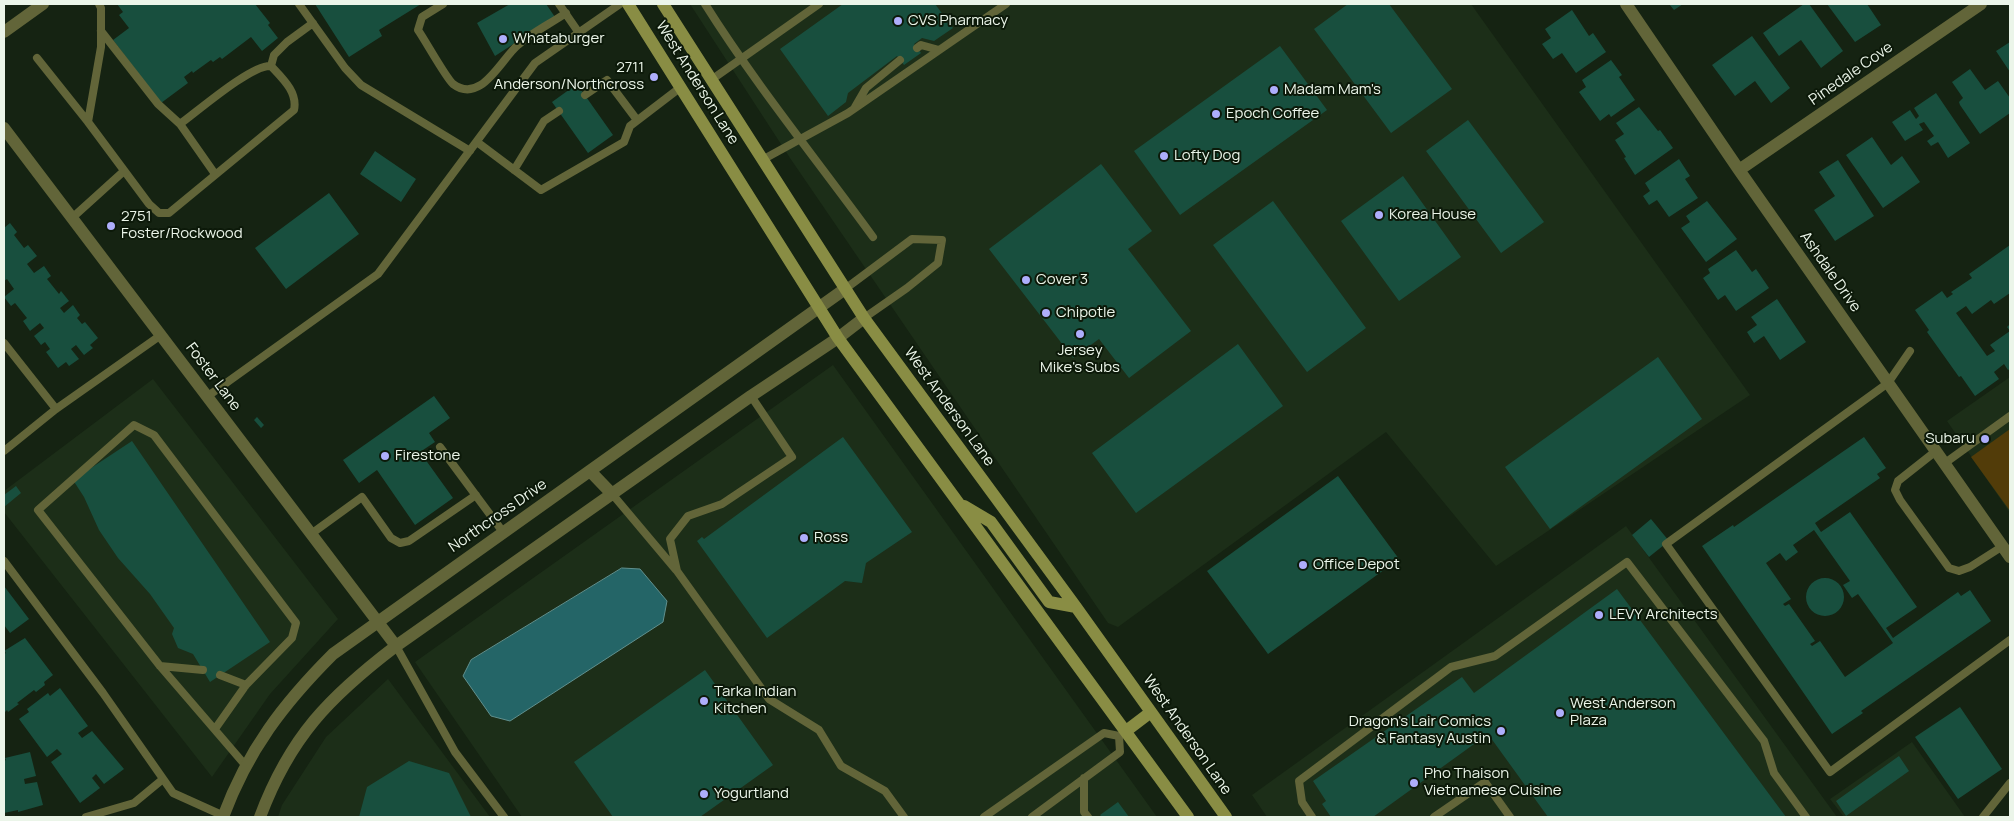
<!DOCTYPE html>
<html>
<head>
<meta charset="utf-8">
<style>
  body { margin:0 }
  #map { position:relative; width:2014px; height:821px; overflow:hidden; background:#152312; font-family:Manrope,sans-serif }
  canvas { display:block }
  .frame { position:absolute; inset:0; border:5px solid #ebf5e9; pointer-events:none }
</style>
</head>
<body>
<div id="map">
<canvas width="2014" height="821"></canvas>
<div class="frame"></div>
</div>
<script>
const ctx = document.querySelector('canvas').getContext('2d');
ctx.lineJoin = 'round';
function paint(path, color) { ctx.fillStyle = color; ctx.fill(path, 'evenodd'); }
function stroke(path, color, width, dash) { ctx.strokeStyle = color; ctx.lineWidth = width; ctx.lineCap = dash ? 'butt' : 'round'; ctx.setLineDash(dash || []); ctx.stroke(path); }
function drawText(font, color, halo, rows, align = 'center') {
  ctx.font = font + ' Manrope,sans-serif'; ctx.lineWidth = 4; ctx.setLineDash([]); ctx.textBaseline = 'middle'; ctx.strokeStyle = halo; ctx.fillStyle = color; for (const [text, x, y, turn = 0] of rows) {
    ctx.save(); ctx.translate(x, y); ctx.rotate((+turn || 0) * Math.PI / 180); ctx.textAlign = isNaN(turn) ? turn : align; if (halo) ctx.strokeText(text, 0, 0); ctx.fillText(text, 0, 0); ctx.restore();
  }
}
const built = new Path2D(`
  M690,4H1471L1750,395L1496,566L1386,432L1118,627L1108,623L790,158Z
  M833,365L1157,817H522L415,662Z
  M2010,377V513L1947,421Z
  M153,379L338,619L270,694L212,777L4,512V491Z
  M1626,526L1837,817H1267L1252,795Z
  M388,679L490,817H278L282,805L326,737Z
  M1912,742L1965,817H1844L1830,799Z`);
const green = new Path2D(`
  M2010,429V511L1971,457Z`);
const water = new Path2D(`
  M622,568L640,569L667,601L663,622L510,721L491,716L463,676L471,660Z`);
const building = new Path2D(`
  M117,4H255L270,23L268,25L278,38L262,51L251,37L222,59L220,57L213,62L211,60L193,73L192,71L184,77L188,83L161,103L113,40L129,28L119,15L123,12Z
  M315,4H421L379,30L382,36L349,57Z
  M510,4H546L555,17L495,56L477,23Z
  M843,4H935L953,28L934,41L922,38L914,44L921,53L904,65L897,56L848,93L846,102L828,116L780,49Z
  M1348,4H1389L1452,89L1391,133L1314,29Z
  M1669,4H1683L1674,10Z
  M1804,4H1809L1843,51L1821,68L1801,40L1779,56L1763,33Z
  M1827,4H1867L1881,25L1855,42Z
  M1572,10L1589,36L1593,33L1606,52L1576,73L1562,53L1553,59L1542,44L1551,38L1545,29Z
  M1752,36L1790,88L1771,103L1755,81L1735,96L1712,65Z
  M2010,42V72L1996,51Z
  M1280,46L1327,110L1180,215L1134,151Z
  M1611,60L1622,75L1619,77L1635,100L1611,117L1609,114L1600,121L1579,92L1586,87L1582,80Z
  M1970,69L1985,90L1998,81L2010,98V113L1980,134L1960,105L1959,102L1963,98L1952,82Z
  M577,84L613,135L588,153L552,102Z
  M1936,93L1970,143L1948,158L1938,142L1931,146L1927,141L1934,136L1924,122L1919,124L1923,130L1905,141L1892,122L1910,110L1916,119L1919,116L1914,108Z
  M1639,107L1658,131L1660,130L1673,148L1635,175L1624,158L1626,157L1615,140L1624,134L1616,123Z
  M1468,120L1544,222L1501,253L1426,151Z
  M1872,137L1891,165L1902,156L1920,182L1883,208L1846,155Z
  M375,151L416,179L401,202L360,174Z
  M1679,159L1690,176L1685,179L1698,198L1669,217L1657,200L1649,205L1643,196L1650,191L1645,183Z
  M1838,160L1874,216L1835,241L1814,210L1835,196L1819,172Z
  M1101,164L1152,231L1128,249L1191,331L1129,378L1099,339L1073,358L989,249Z
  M1403,176L1461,257L1399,301L1341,221Z
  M329,193L359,234L286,289L255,248Z
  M1273,201L1366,328L1307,372L1213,245Z
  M1707,201L1737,239L1706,262L1681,228L1690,222L1686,216Z
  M10,223L17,232L14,235L24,248L28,245L37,256L27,264L34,273L44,266L51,276L47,279L59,294L61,291L69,301L60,308L64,313L73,305L80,315L77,318L82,324L85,322L98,338L90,345L93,348L84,355L76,345L71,349L79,359L69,366L66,362L58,368L46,352L50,349L45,342L41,345L34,336L44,328L40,323L30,331L23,321L27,318L15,303L11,306L4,297L14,289L7,279L4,281V228Z
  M2010,245V293L1994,304L1991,300L1972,314L1966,306L1956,313L1987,356L1995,351L1990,345L2010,331L2007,327L2010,324V369L2008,370L2004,364L1994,372L1999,379L1975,396L1961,376L1959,377L1927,332L1929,330L1915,310L1942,291L1947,298L1953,294L1951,292L1972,278L1969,274Z
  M1736,250L1752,272L1756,269L1769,288L1736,311L1725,295L1718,300L1703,278L1710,273L1708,269Z
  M1777,299L1806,342L1780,360L1764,336L1754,343L1747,332L1757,325L1751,317Z
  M1238,344L1283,406L1136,513L1092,453Z
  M1658,357L1702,419L1550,529L1505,467Z
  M434,396L450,418L429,433L435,442L420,452L453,498L415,525L377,470L359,483L343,460Z
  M257,417L264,425L261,428L254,420Z
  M843,437L912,532L866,563L862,583L845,581L767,638L697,541L702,537L704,539Z
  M1864,437L1886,468L1877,474L1880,478L1815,523L1821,532L1850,512L1917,607L1886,628L1893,638L1958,592L1961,596L1970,590L1991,621L1861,711L1863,713L1832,734L1702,546L1733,525L1734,527ZM1814,530L1850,581L1843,585L1852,598L1858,594L1893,643L1845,677L1820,641L1812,646L1810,644L1815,641L1789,604L1785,606L1783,604L1791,599L1766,563L1780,553L1786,561L1798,552L1793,545Z
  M132,441L270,642L210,682L193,654L178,648L172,634L174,628L150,594L118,558L99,530L84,497L73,480Z
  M1338,476L1399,559L1268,654L1207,571Z
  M16,486L21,493L4,507V495Z
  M1651,519L1669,541L1649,557L1632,535Z
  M1806 597a19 19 0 1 1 38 0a19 19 0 1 1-38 0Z
  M4,586L29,619L10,633L4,625Z
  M1617,589L1786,817H1548L1488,734L1373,817H1331L1322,804L1326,801L1313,781L1462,677L1474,693Z
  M25,638L53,675L44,682L45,685L36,692L34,690L17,703L19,704L8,712L7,710L4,713V654L6,653L4,651Z
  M705,670L773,765L700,817H613L574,762Z
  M60,688L88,726L78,733L82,738L92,731L124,769L104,784L96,774L92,778L100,788L80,803L51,762L62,754L57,749L47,757L19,719L29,712L27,709L48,693L50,696Z
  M1960,707L2002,769L1958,799L1915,737Z
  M30,752L36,776L24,779L25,784L37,782L43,805L18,812V810L4,813V761L6,760L5,758Z
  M1899,756L1909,771L1846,816L1836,801Z
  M409,761L449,773L471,817H359L367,787Z
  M1118,802L1129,817H1102L1100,815Z`);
const service = new Path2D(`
  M99,4L101,8V47L88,122L149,204L159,213H169L294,110C298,92 282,78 271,66C252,64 198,111 180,124
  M299,4L345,68L361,85L470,151
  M443,4L422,17L418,30C425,40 446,78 453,84C481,105 501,59 518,45C531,33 550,24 566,13
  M559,4L579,33
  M705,4C756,85 817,160 873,237
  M101,31L158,104L180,124L215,174
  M917,48L921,45L939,50
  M37,58L88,122
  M271,66L274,55L287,42L313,23
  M711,80L819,4
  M585,95L607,80L637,120
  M855,107L866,88L900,60
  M477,142L541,190L624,142L630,126L681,87
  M762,160L848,113L1006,4
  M514,170L544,121L559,111
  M72,218L124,171
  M845,289L912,239L942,240L938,263L907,288L864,318
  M4,343L56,409
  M1910,351L1888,383L1666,544L1830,772L2010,640
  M208,396L378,274L535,63L620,4
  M751,396L792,457L722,504L688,516L670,539L677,571L769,699L819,730L841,766L885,791L904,817
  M440,447L503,532
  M4,451L56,409L161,335
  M1936,451L1898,481L1895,490L1900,500L1949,568L1959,571L1970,567L2003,546
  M1945,463L2010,416
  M613,495L676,570
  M311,534L362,497L391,538L400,543L409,541L476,495
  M4,561L103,693L173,793L224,816
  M396,646L455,752L504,817
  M160,666L203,670
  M220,675L246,685
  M215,729L246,685L292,638L296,623L154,435L134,425L38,510L160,666L246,766
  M1084,778V812L1088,817
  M86,817L134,803L163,779
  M984,817L1104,733L1119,736
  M1032,817L1120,752L1119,736
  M1312,817L1302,802L1299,781L1451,667L1495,656L1627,562L1764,741L1774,773L1806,817
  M1434,817L1485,782L1510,817
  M1983,817L2010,783`);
const minor = new Path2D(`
  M1626,4L1739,170L2010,557
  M1739,170L1981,4`);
const tertiary = new Path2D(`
  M4,32L43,4
  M4,128L396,646
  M590,471L613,495
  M223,817C248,750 283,704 333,654L845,289
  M260,817C290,737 329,697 396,646L751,396L838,338L864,318`);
const secondary = new Path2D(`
  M628,4L838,338L1188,817
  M663,4L864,318L1076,607L1226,817
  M964,506L991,522L1049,602L1076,607
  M1126,731L1151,712`);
const markers = [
  [898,21,5,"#aeaefb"],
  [503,39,5,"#aeaefb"],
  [654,77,5,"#aeaefb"],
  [1274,90,5,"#aeaefb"],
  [1216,114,5,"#aeaefb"],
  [1164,156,5,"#aeaefb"],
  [1379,215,5,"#aeaefb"],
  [111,226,5,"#aeaefb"],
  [1026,280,5,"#aeaefb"],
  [1046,313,5,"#aeaefb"],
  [1080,334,5,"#aeaefb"],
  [1985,439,5,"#aeaefb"],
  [385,456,5,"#aeaefb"],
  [804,538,5,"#aeaefb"],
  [1303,565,5,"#aeaefb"],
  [1599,615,5,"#aeaefb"],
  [704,701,5,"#aeaefb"],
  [1560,713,5,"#aeaefb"],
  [1501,731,5,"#aeaefb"],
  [1414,783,5,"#aeaefb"],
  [704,794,5,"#aeaefb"]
];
const poiNames = [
  ["CVS Pharmacy",908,21],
  ["Whataburger",513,39],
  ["2711",644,68,"right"],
  ["Anderson/Northcross",644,85,"right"],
  ["Madam Mam's",1284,90],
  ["Epoch Coffee",1226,114],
  ["Lofty Dog",1174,156],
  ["Korea House",1389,215],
  ["2751",121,217],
  ["Foster/Rockwood",121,234],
  ["Cover 3",1036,280],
  ["Chipotle",1056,313],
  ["Jersey",1080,351,"center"],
  ["Mike's Subs",1080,368,"center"],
  ["Subaru",1975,439,"right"],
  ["Firestone",395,456],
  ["Ross",814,538],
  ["Office Depot",1313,565],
  ["LEVY Architects",1609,615],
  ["Tarka Indian",714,692],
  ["Kitchen",714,709],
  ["West Anderson",1570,704],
  ["Plaza",1570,721],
  ["Dragon's Lair Comics",1491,722,"right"],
  ["& Fantasy Austin",1491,739,"right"],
  ["Pho Thaison",1424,774],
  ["Vietnamese Cuisine",1424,791],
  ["Yogurtland",714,794]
];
const streetNames = [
  ["Pinedale Cove",1851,74,-35],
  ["West Anderson Lane",697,83,58],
  ["Ashdale Drive",1830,272,55],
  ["Foster Lane",213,377,53],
  ["West Anderson Lane",949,407,54],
  ["Northcross Drive",498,516,-35],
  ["West Anderson Lane",1187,735,55]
];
paint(built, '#1c2e18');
paint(green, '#523c09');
paint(water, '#246567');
stroke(water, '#60908e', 1);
paint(building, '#184f3e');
stroke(service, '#626539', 8);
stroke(minor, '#626539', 12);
stroke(tertiary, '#626539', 12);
stroke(secondary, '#898d44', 12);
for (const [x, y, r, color] of markers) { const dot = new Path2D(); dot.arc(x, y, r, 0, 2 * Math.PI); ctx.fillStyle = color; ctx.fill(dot); stroke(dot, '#0c1909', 2); }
drawText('15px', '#ebf5e9', '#0c1909', poiNames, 'left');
drawText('15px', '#ebf5e9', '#0c1909', streetNames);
</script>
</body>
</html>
